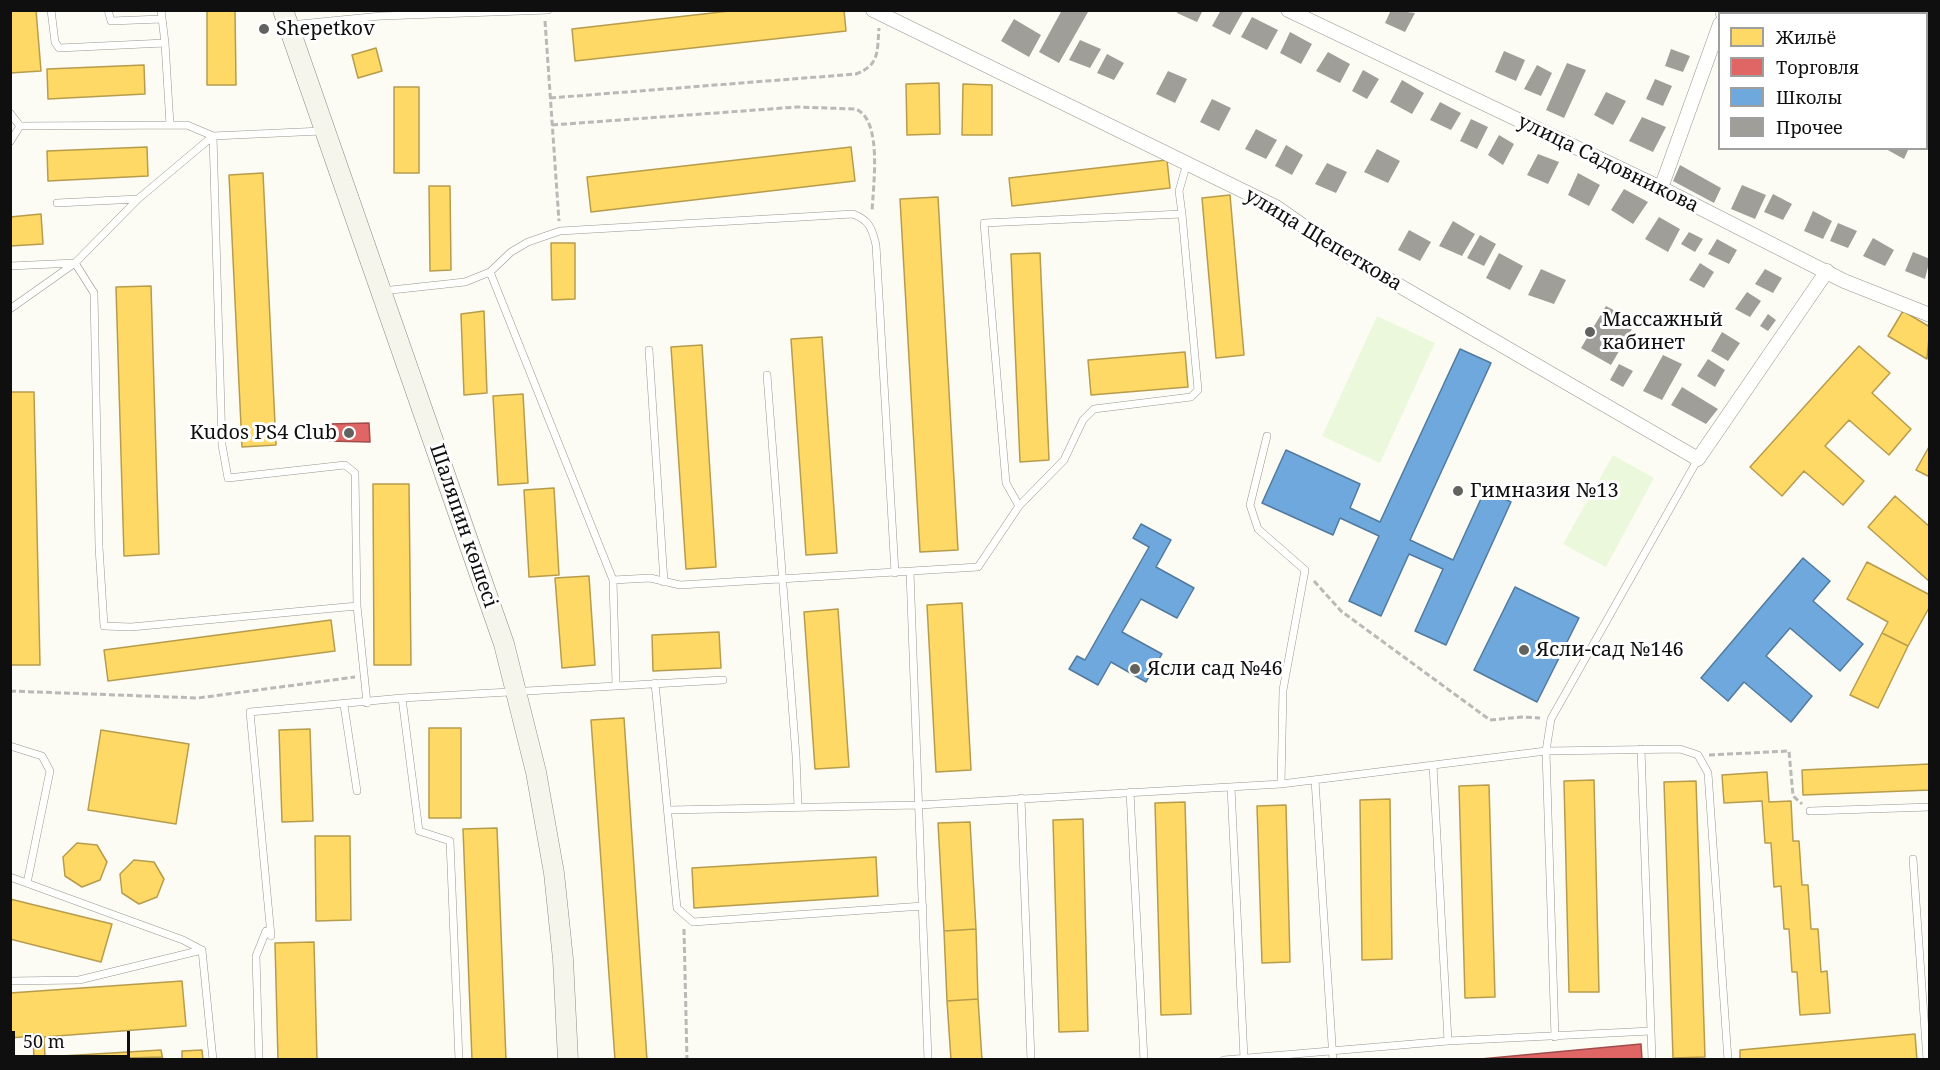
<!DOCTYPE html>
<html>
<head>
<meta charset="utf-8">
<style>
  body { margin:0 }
  #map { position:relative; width:1940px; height:1070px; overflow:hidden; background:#fcfcf4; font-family:"Noto Serif",serif }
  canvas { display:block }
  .frame { position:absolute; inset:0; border:12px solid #0f0f0f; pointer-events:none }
  .legend { position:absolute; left:1718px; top:12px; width:210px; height:138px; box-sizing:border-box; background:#fff; border:2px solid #9f9f9f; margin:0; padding:8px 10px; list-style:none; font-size:18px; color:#0f0f0f }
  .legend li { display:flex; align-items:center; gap:12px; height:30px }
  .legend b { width:30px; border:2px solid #9f9f9f }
  .scale { position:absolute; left:12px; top:1031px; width:118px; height:27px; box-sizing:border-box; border:3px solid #0f0f0f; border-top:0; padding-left:8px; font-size:18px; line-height:21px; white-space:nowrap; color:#0f0f0f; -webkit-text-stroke:4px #fff; paint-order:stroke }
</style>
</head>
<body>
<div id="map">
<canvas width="1940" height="1070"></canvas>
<div class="frame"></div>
<ul class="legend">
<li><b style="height:16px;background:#ffd966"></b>Жильё</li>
<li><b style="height:16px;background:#e06666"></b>Торговля</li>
<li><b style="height:16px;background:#6fa8dc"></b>Школы</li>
<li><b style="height:16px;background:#a09e99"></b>Прочее</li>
</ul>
<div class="scale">50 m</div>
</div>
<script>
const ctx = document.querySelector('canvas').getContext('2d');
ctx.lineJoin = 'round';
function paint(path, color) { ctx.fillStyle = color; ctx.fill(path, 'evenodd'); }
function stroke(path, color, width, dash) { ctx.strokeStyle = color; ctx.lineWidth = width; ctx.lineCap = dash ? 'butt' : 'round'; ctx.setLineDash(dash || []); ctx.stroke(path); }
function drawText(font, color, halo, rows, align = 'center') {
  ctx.font = font + ' "Noto Serif",serif'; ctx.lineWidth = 6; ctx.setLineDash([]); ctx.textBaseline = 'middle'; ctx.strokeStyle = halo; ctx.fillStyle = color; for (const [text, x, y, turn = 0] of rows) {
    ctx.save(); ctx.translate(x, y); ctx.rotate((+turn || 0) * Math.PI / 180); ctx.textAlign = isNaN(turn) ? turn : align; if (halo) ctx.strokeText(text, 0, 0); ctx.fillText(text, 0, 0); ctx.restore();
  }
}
const pitch = new Path2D(`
  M1377,316L1435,343L1380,463L1322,436Z
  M1613,455L1654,478L1606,567L1563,544Z`);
const homes = new Path2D(`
  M10,10H36L41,71L10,73Z
  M207,10H235L236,85H207Z
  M738,10H844L846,31L575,61L572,29Z
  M376,48L382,71L358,78L352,55Z
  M144,65L145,94L48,99L47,69Z
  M939,83L940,134L907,135L906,84Z
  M963,84L992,85V135H962Z
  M394,87H419V173H394Z
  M147,147L148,176L48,181L47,151Z
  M851,147L855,181L591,212L587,177Z
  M1167,160L1170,188L1012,206L1009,178Z
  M263,173L276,445L242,447L229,175Z
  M429,186H450L451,270L430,271Z
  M1230,195L1244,355L1216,358L1202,198Z
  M938,197L958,550L920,552L900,199Z
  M41,214L43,244L10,246V217Z
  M551,243H575V299L552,300Z
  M1040,253L1049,460L1020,462L1011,254Z
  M151,286L159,554L124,556L116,287Z
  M484,311L487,393L464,395L461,314Z
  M1903,311L1930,327L1927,359L1888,336Z
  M822,337L837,553L806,555L791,339Z
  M702,345L716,567L686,569L671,347Z
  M1859,346L1890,373L1872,393L1911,429L1889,455L1849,420L1825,446L1864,481L1843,505L1804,471L1782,496L1750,467Z
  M1185,352L1188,387L1091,395L1088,360Z
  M10,392H34L40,665H10Z
  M523,394L528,483L498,485L493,396Z
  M1930,445V477L1916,470Z
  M373,484H409L411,665H374Z
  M554,488L559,575L529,577L524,490Z
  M1895,496L1930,527V582L1868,527Z
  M1867,562L1930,595V606L1908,646L1882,633L1888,622L1847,599Z
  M589,576L595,665L562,668L555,578Z
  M962,603L971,770L936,772L927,605Z
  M838,609L849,767L815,769L804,612Z
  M331,620L335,651L108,681L104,650Z
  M719,632L721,668L653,671L652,635Z
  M1882,633L1908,646L1878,708L1850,695Z
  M624,718L647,1060H615L591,720Z
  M429,728H461V818H429Z
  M310,729L313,821L282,822L279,730Z
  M101,730L189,744L176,824L88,810Z
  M1930,764V790L1803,795L1802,770Z
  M1767,772L1769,802L1791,801L1793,841H1799L1802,885H1808L1811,929H1818L1821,972L1827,971L1830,1013L1800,1015L1797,972H1792L1789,929H1784L1781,886L1774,887L1771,843H1765L1762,801L1724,803L1722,775Z
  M1594,780L1599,992H1569L1564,781Z
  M1696,781L1705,1057L1673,1058L1664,782Z
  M1489,785L1495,997L1465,998L1459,786Z
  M1390,799L1392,959L1362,960L1360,800Z
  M1185,802L1191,1014L1161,1015L1155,803Z
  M1286,805L1290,962L1262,963L1257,806Z
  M1083,819L1088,1031L1059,1032L1053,820Z
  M970,822L976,929L944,931L938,823Z
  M497,828L506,1060H472L463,829Z
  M315,836H350L351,920L316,921Z
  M77,843L97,845L107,862L100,880L82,887L65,876L63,857Z
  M876,857L878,896L694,908L692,868Z
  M134,860L154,862L164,879L157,897L139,904L122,893L120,874Z
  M10,899L112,924L101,962L10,939Z
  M976,929L978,999L947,1001L944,931Z
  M314,942L317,1060H278L275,943Z
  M182,981L186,1026L44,1037L45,1057L161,1050L163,1060H10L34,1059L33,1036L10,1038V993Z
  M978,999L982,1060H951L947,1001Z
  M1915,1034L1917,1060H1740V1050Z
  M202,1050L203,1060H182V1051Z
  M162,1057V1060H56Z`);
const shops = new Path2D(`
  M369,423L370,442L327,441L329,424Z
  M1641,1044L1642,1060H1470Z`);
const schools = new Path2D(`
  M1460,349L1491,363L1410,540L1453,560L1485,490L1511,502L1446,645L1415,631L1443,569L1409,554L1381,616L1349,601L1379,536L1340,518L1333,535L1262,503L1286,450L1360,484L1350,508L1380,522Z
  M1141,524L1171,540L1156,567L1194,588L1177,618L1141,599L1122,632L1162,654L1146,682L1111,662L1098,685L1069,669L1077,656L1085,660L1149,547L1133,538Z
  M1803,558L1830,581L1813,601L1863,644L1840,671L1790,628L1766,656L1812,696L1791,722L1744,682L1728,701L1701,678Z
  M1515,587L1579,618L1537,702L1474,670Z`);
const building = new Path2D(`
  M1062,10L1088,12L1059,63L1039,52Z
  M1178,10H1203L1197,22L1177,13Z
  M1221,10H1244L1230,35L1212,26Z
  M1391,10L1415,13L1405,32L1385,23Z
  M1252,17L1278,30L1267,50L1241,37Z
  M1014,19L1041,35L1029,57L1001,41Z
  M1290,32L1312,44L1301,64L1280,53Z
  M1080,40L1101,49L1090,68L1069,60Z
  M1671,49L1690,56L1683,72L1665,66Z
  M1504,51L1525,60L1516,81L1495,72Z
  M1328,52L1350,64L1340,83L1316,71Z
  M1107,54L1124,63L1114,80L1097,73Z
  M1567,63L1586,70L1564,118L1546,110Z
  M1537,65L1552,73L1541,96L1524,89Z
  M1363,70L1379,79L1367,99L1352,91Z
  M1168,71L1187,79L1175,103L1156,94Z
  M1655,79L1672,86L1663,106L1646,99Z
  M1402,80L1424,93L1412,114L1390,102Z
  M1606,92L1626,101L1613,125L1594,115Z
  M1212,99L1231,108L1219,131L1200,122Z
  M1440,102L1461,113L1451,130L1430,120Z
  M1642,117L1666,127L1653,152L1629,141Z
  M1471,119L1488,127L1477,149L1460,141Z
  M1256,129L1277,140L1266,159L1245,149Z
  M1499,135L1514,144L1503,165L1488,155Z
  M1286,145L1303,155L1292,175L1275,166Z
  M1884,148H1909L1904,159Z
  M1377,149L1400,161L1388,183L1364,172Z
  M1538,154L1559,162L1548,184L1527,175Z
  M1327,163L1347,172L1336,193L1315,184Z
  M1680,165L1721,188L1714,203L1673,181Z
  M1578,173L1600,185L1589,206L1568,195Z
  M1742,185L1766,195L1755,219L1731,209Z
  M1624,189L1648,202L1633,224L1611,210Z
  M1773,194L1792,204L1783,220L1764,212Z
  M1813,211L1832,221L1823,239L1804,231Z
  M1659,217L1680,229L1668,252L1645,239Z
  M1453,221L1475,234L1462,256L1439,246Z
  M1838,223L1857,231L1848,248L1830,241Z
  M1409,230L1431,242L1420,261L1398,250Z
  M1689,232L1703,239L1695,252L1681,244Z
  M1480,235L1496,244L1484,266L1467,258Z
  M1873,238L1894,250L1885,266L1863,256Z
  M1717,239L1737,250L1729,264L1708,254Z
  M1913,252L1930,259L1925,279L1905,271Z
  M1499,253L1523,266L1510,290L1486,278Z
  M1700,263L1714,272L1704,288L1689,280Z
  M1541,269L1566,280L1554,304L1528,295Z
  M1765,269L1782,278L1773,293L1755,284Z
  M1747,292L1761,301L1750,317L1735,309Z
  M1606,306L1636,322L1611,365L1581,348Z
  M1768,314L1776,320L1768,331L1760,326Z
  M1722,332L1740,343L1728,361L1711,351Z
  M1663,355L1682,364L1662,400L1643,391Z
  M1708,359L1725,370L1715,387L1697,376Z
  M1619,364L1633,371L1623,387L1610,380Z
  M1682,387L1718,409L1706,424L1671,405Z`);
const path = new Path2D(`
  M545,21L559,221
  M550,98L856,74C880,65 877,51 879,28
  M552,125L797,107L856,109C883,121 873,186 872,212
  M1314,581L1341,611L1490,720L1522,717L1540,718
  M10,691L198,698L355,677
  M1709,755L1789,751L1793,796L1802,804
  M684,929L687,1060`);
const lane = new Path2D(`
  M51,10L55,42L59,48L165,43L170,125
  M108,10L111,21L162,19
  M161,10L165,43
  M290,25L381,16L548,10
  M10,113L20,126L187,125L213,136L222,445L228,478L345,465L355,473L357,606L131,627L104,626L99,547L94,293L75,263L10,266
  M10,142L20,126
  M57,203L138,199
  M1182,214L1179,191L1187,163
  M490,272L613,580L616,685
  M382,291L465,282L490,272L511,252L528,242L560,231L853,214C869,220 872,228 876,245L895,573
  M10,309L75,263L138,199L213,136L322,131
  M649,350L664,582
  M767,375L796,756L798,807
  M1267,436L1250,505L1258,529L1305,570L1283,690L1281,784
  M910,572L928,1060
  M613,580L650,578L680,585L978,567L1019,506L1064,460L1083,420L1094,409L1191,397L1198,390L1182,214L984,223L1006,483L1019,506
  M357,606L367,703
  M655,683L677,908L693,922L923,906
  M402,698L419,831L450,841L459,1060
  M344,705L357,791
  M10,746L42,756L50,771L27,883
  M1641,749L1651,1031
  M1433,765L1448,1041
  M1315,780L1333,1060
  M1231,787L1244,1058
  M1130,792L1144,1060
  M1021,798L1031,1060
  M668,810L919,805L1281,784L1546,751L1680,749L1698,755L1708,773L1728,1060
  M1810,811L1930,807
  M1913,859L1927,1060
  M10,877L183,940L202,950
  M202,950L213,1060
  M10,981L79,980L202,950
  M1555,1037L1546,751L1551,719L1698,459
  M259,1060L256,956L266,931L271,936L250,712L402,698L723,680
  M1224,1060L1448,1041L1651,1031L1652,1060`);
const street = new Path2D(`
  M873,10L1276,207L1336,249L1698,459L1827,271
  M1288,10L1661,188L1844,281L1930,315
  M1798,10L1805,14
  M1723,14L1724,10
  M1926,64L1930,66
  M1661,188L1720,24`);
const secondary = new Path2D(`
  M283,10L504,644L536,772L554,873L563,959L568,1060`);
const markers = [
  [264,29,6,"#62625f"],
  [1590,332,6,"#62625f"],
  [349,433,6,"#62625f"],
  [1458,491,6,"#62625f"],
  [1524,650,6,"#62625f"],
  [1135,669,6,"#62625f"]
];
const poiNames = [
  ["Shepetkov",276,29],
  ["Массажный",1602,320],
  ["кабинет",1602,343],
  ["Kudos PS4 Club",337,433,"right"],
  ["Гимназия №13",1470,491],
  ["Ясли-сад №146",1536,650],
  ["Ясли сад №46",1147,669]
];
const streetNames = [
  ["улица Садовникова",1608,164,26],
  ["улица Щепеткова",1323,240,31],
  ["Шаляпин көшесі",463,526,71]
];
paint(pitch, '#ecf8dc');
paint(homes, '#ffd966');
stroke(homes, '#b79c4c', 1.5);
paint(shops, '#e06666');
stroke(shops, '#a14c4c', 1.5);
paint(schools, '#6fa8dc');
stroke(schools, '#527a9e', 1.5);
paint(building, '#a09e99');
stroke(lane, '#969692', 8);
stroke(street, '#969692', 15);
stroke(secondary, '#8c8c89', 21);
stroke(path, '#b9b9b8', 3, [6, 3]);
stroke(lane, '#fffffd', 7);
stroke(street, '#fffffd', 14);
stroke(secondary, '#f5f5eb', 20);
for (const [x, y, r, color] of markers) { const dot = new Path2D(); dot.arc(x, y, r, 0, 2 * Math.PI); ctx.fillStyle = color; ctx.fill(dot); stroke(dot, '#fff', 2); }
drawText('20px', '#0f0f0f', '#fff', poiNames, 'left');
drawText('20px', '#0f0f0f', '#fff', streetNames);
</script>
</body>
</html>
